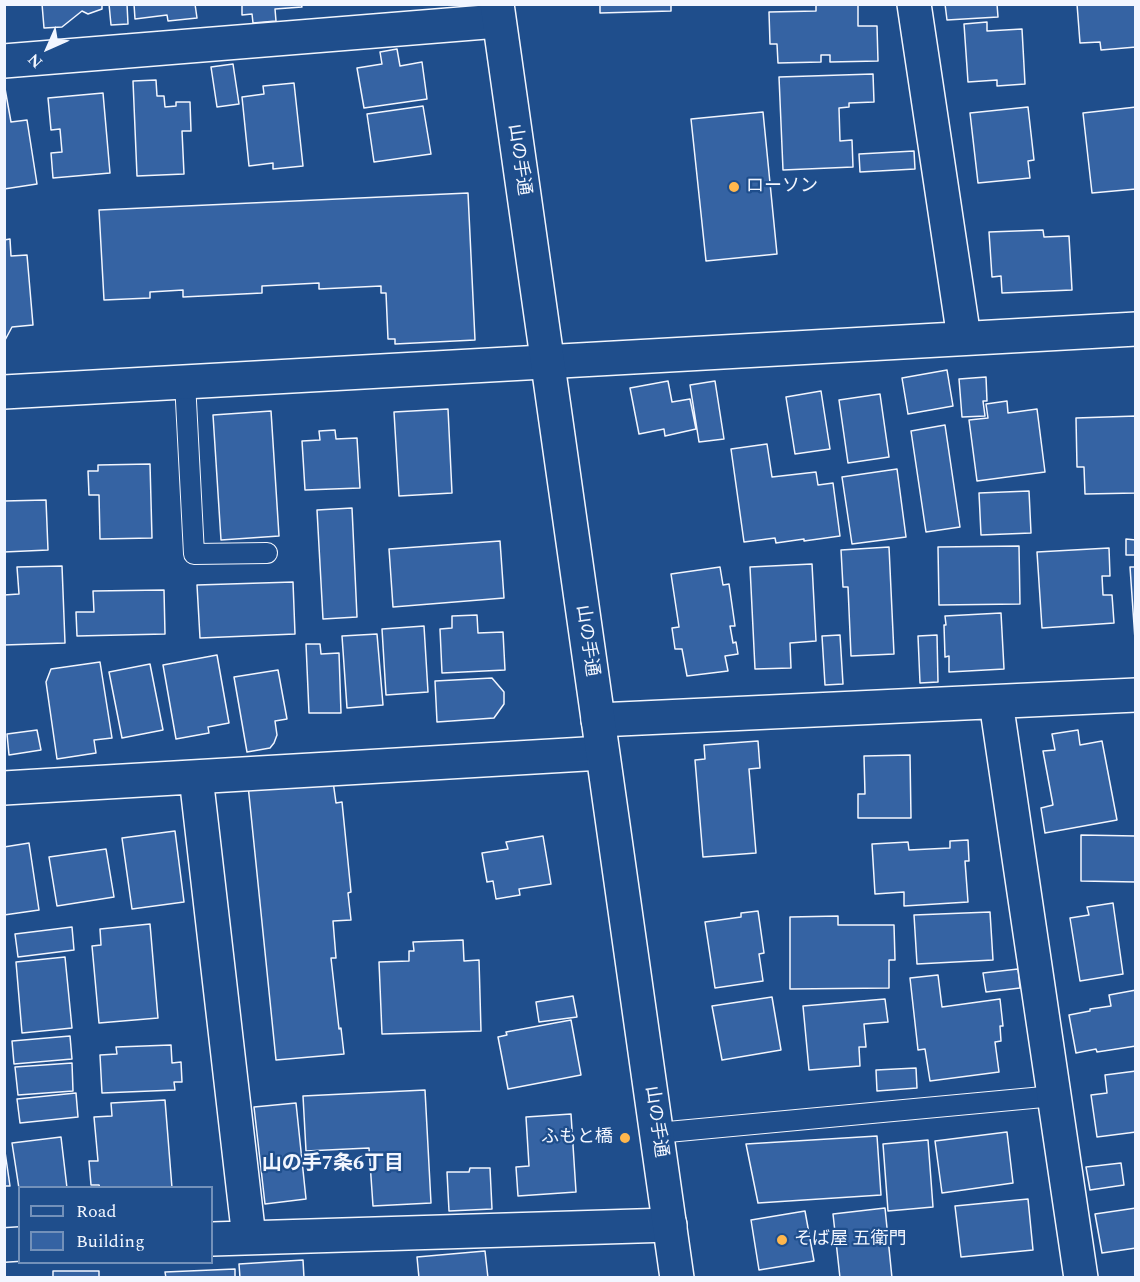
<!DOCTYPE html>
<html>
<head>
<meta charset="utf-8">
<style>
  body { margin:0 }
  #map { position:relative; width:1140px; height:1282px; overflow:hidden; background:#1f4e8c; font-family:Spectral,serif }
  canvas { display:block }
  .frame { position:absolute; inset:0; border:6px solid #f2f6ff; pointer-events:none }
  .legend { position:absolute; left:18px; top:1186px; width:195px; height:78px; box-sizing:border-box; background:#1f4e8c; border:2px solid #7391ba; margin:0; padding:8px 10px; list-style:none; font-size:18px; color:#f2f6ff }
  .legend li { display:flex; align-items:center; gap:12px; height:30px }
  .legend b { width:30px; border:2px solid #7391ba }
  .north { position:absolute; left:18px; top:18px; width:60px; height:60px; -webkit-text-stroke:4px #1f4e8c; paint-order:stroke; rotate:225deg; font-size:16px; font-weight:700; line-height:24px; text-align:center; color:#f2f6ff }
  .north::after { content:''; display:block; margin:auto; width:21px; height:27px; background:#f2f6ff; clip-path:polygon(50% 0,100% 100%,50% 72%,0 100%) }
</style>
</head>
<body>
<div id="map">
<canvas width="1140" height="1282"></canvas>
<div class="frame"></div>
<ul class="legend">
<li><b style="height:8px;background:#1f4e8c"></b>Road</li>
<li><b style="height:16px;background:#3563a3"></b>Building</li>
</ul>
<div class="north">N</div>
</div>
<script>
const ctx = document.querySelector('canvas').getContext('2d');
ctx.lineJoin = 'round';
function paint(path, color) { ctx.fillStyle = color; ctx.fill(path, 'evenodd'); }
function stroke(path, color, width, dash) { ctx.strokeStyle = color; ctx.lineWidth = width; ctx.lineCap = dash ? 'butt' : 'round'; ctx.setLineDash(dash || []); ctx.stroke(path); }
function drawText(font, color, halo, rows, align = 'center') {
  ctx.font = font + ' Spectral,"Noto Sans JP",serif'; ctx.lineWidth = 4.5; ctx.setLineDash([]); ctx.textBaseline = 'middle'; ctx.strokeStyle = halo; ctx.fillStyle = color; for (const [text, x, y, turn = 0] of rows) {
    ctx.save(); ctx.translate(x, y); ctx.rotate((+turn || 0) * Math.PI / 180); ctx.textAlign = isNaN(turn) ? turn : align; if (halo) ctx.strokeText(text, 0, 0); ctx.fillText(text, 0, 0); ctx.restore();
  }
}
const building = new Path2D(`
  M42,4H102V9L88,14L82,11L62,27L44,28Z
  M109,4H127L128,24L111,25Z
  M134,4H195L197,18L168,21L167,15L135,19Z
  M242,4H301L302,7L275,9L276,21L253,23L252,14L242,15Z
  M600,4H671V11L600,13Z
  M816,4H858V26H877L878,61L830,62V55H821V62L778,63L777,44H770L769,12L816,11Z
  M945,4H997L998,17L947,20Z
  M1077,4H1136V47L1101,50L1100,42L1080,43Z
  M987,22V31L1022,29L1025,84L997,86V80L968,82L964,24Z
  M397,49L400,66L422,62L427,99L364,108L357,68L382,64L380,52Z
  M233,64L239,104L217,107L211,67Z
  M873,74L874,102L849,103V107L839,108L840,141L852,140L853,167L783,170L779,77Z
  M156,80L157,96H164L165,107L176,106V102H190L191,131H182L184,174L137,176L133,81Z
  M4,83L11,122L27,120L37,184L4,189Z
  M294,83L303,166L273,169V163L249,166L242,97L264,94L263,86Z
  M103,93L110,173L53,178L51,153L62,152L60,129L51,130L48,98Z
  M423,106L431,154L374,162L367,114Z
  M1028,107L1034,160L1028,161L1030,178L978,183L970,113Z
  M1136,107V189L1092,193L1083,113Z
  M763,112L777,254L706,261L691,119Z
  M914,151L915,169L860,172L859,154Z
  M468,193L475,340L395,344V339H388L386,293H381V286L319,289V283L262,286V293L183,297V290L150,292V298L104,300L99,210Z
  M1043,230L1044,237L1069,236L1072,290L1002,293L1001,276L992,277L989,232Z
  M10,239L11,256L27,255L33,325L12,327L4,342V240Z
  M947,370L953,406L908,414L902,378Z
  M986,377L987,401H983L985,416L962,417L959,379Z
  M668,381L672,402L690,399L696,429L665,436L664,429L639,434L630,388Z
  M715,381L724,439L699,442L690,385Z
  M821,391L830,449L795,454L786,397Z
  M880,394L889,457L848,463L839,400Z
  M1007,401L1008,413L1037,409L1045,472L977,481L969,420L988,418L986,404Z
  M448,409L452,493L399,496L394,412Z
  M271,411L279,536L221,540L213,415Z
  M1136,416V493L1085,494L1084,467H1077L1076,418Z
  M945,425L960,527L926,532L911,431Z
  M335,430L336,439L357,438L360,488L305,490L302,441L320,440L319,431Z
  M767,444L772,477L816,472L818,485L833,483L840,536L804,541V539L776,543L775,538L744,542L731,449Z
  M150,464L152,538L100,539L99,495H89L88,471H98V465Z
  M897,469L906,537L852,544L842,477Z
  M1029,491L1031,533L981,535L979,493Z
  M46,500L48,550L4,552V501Z
  M352,508L357,617L323,619L317,510Z
  M1126,539L1136,540V555H1126Z
  M500,541L504,598L393,607L389,549Z
  M1019,546L1020,604L939,605L938,547Z
  M889,547L894,654L851,656L848,587H843L841,550Z
  M1109,548L1110,576H1102L1103,595H1112L1114,623L1042,628L1037,552Z
  M812,564L816,641L790,643L791,668L755,669L750,567Z
  M62,566L65,643L4,645V595L19,594L17,567Z
  M720,567L723,585L729,584L735,626H730L733,643L736,642L738,654L725,656L728,671L687,676L682,649H675L672,628L679,627L671,574Z
  M1130,567H1136V654Z
  M293,582L295,634L200,638L197,585Z
  M164,590L165,634L77,636L76,612H94L93,591Z
  M1001,613L1004,669L949,672V656L945,657L944,625H946L945,616Z
  M477,615L478,633L503,632L505,670L442,673L440,629L452,628V616Z
  M424,626L428,692L386,695L382,629Z
  M377,634L383,705L347,708L342,636Z
  M840,635L843,684L825,685L822,636Z
  M937,635L938,682L920,683L918,636Z
  M306,644H320L321,654L339,653L341,713H309Z
  M217,655L229,723L208,727L209,733L176,739L163,665Z
  M100,662L112,738L94,740L96,753L57,759L46,682L51,669Z
  M150,664L163,730L122,738L109,672Z
  M278,670L287,719L275,721L277,735L274,743L270,748L247,752L234,677Z
  M492,678L504,692V704L494,718L437,722L435,681Z
  M37,730L41,750L9,755L7,734Z
  M1078,730L1080,745L1102,741L1117,820L1045,833L1041,808L1053,805L1043,751L1055,750L1052,734Z
  M758,741L760,768L749,769L756,853L703,857L695,760L705,759L704,745Z
  M910,755L911,818H858V794H865L864,756Z
  M333,781L336,803L342,802L351,892L348,893L351,920L333,921L336,958H331L339,1029L341,1028L344,1054L276,1060L248,785Z
  M175,831L184,902L132,909L122,838Z
  M1081,835L1136,836V882L1081,881Z
  M543,836L551,884L519,889L520,895L496,899L493,881L487,882L482,853L508,849L506,842Z
  M968,840L969,861H965L968,902L904,906V892L875,894L872,844L908,842L909,850L950,848V841Z
  M29,843L39,910L4,915V847Z
  M106,849L114,897L57,906L49,857Z
  M1113,903L1123,974L1080,981L1070,918L1089,915L1087,907Z
  M758,911L764,953L759,954L763,981L715,988L705,922L741,917V913Z
  M990,912L993,960L917,964L914,915Z
  M838,916V925H894L895,960H889V988L790,989V917Z
  M150,924L158,1018L99,1023L92,946L101,945L100,929Z
  M72,927L74,950L18,957L15,934Z
  M463,940L464,961L479,960L481,1031L382,1034L379,962L409,961V951H414L413,942Z
  M65,957L72,1028L22,1033L16,962Z
  M1018,969L1020,988L986,992L983,973Z
  M938,975L942,1007L1000,999L1003,1026H1000L1001,1041L995,1042L999,1072L930,1081L925,1049L918,1050L910,978Z
  M1136,990V1046L1097,1052L1096,1049L1076,1053L1069,1015L1090,1011V1009L1111,1006L1109,995Z
  M573,996L577,1017L539,1022L536,1002Z
  M772,997L781,1050L722,1060L712,1006Z
  M885,999L888,1022L864,1024L866,1047H859L860,1066L809,1070L803,1006Z
  M571,1020L581,1075L508,1089L498,1037L507,1035L506,1032Z
  M70,1036L72,1059L14,1064L12,1041Z
  M171,1045L172,1063L181,1062L182,1082H174L175,1090L102,1093L100,1055L117,1054L116,1047Z
  M72,1063L73,1091L18,1095L15,1067Z
  M916,1068L917,1088L877,1091L876,1070Z
  M1136,1071V1132L1097,1137L1091,1095L1107,1093L1105,1075Z
  M425,1090L431,1203L373,1206L369,1148L306,1151L303,1096Z
  M76,1093L78,1117L20,1123L17,1099Z
  M165,1100L172,1188H100L99,1185H91L89,1161H98L94,1117L112,1116L111,1103Z
  M296,1103L306,1199L265,1204L254,1107Z
  M571,1114L576,1192L518,1196L516,1167L529,1166L526,1117Z
  M1007,1132L1013,1183L942,1193L935,1141Z
  M877,1136L881,1195L758,1203L746,1144Z
  M61,1137L67,1188H20V1195L12,1143Z
  M928,1140L933,1207L888,1211L883,1144Z
  M4,1145L10,1186H4Z
  M1121,1163L1124,1185L1090,1190L1086,1167Z
  M470,1168H490L492,1209L449,1211L447,1172H469Z
  M1028,1199L1033,1250L961,1257L955,1206Z
  M885,1208L892,1278H840L833,1214Z
  M1136,1208V1248L1102,1253L1095,1214Z
  M805,1211L814,1261L759,1270L751,1220Z
  M485,1251L488,1278H419L417,1257Z
  M303,1260L304,1278H240L239,1264Z
  M235,1269V1278H166L165,1272Z
  M53,1271H99V1278H53Z`);
const lane = new Path2D(`
  M185,382L194,554L267,553
  M657,1133L1054,1096`);
const street = new Path2D(`
  M914,4L964,338
  M4,61L498,21
  M4,392L1136,329
  M996,702L1081,1278
  M598,720L1136,695
  M196,777L249,1238
  M4,788L602,753
  M212,1239L670,1225
  M4,1245L20,1244`);
const secondary = new Path2D(`
  M497,4L677,1278`);
const markers = [
  [734,187,6,"#ffb74d"],
  [625,1138,6,"#ffb74d"],
  [782,1240,6,"#ffb74d"]
];
const streetNames = [
  ["山の手通",518,160,82],
  ["山の手通",586,641,82],
  ["山の手通",655,1122,82]
];
const poiNames = [
  ["ローソン",746,187],
  ["ふもと橋",613,1138,"right"],
  ["そば屋 五衛門",794,1240]
];
const neighbourhoodNames = [
  ["山の手7条6丁目",333,1165]
];
paint(building, '#3563a3');
stroke(building, '#f2f6ff', 1.5);
stroke(lane, '#f2f6ff', 22);
stroke(street, '#f2f6ff', 36);
stroke(secondary, '#f2f6ff', 36);
stroke(lane, '#1f4e8c', 20);
stroke(street, '#1f4e8c', 33);
stroke(secondary, '#1f4e8c', 33);
for (const [x, y, r, color] of markers) { const dot = new Path2D(); dot.arc(x, y, r, 0, 2 * Math.PI); ctx.fillStyle = color; ctx.fill(dot); stroke(dot, '#1f4e8c', 2); }
drawText('18px', '#f2f6ff', '#1f4e8c', streetNames);
drawText('18px', '#f2f6ff', '#1f4e8c', poiNames, 'left');
drawText('bold 20px', '#f2f6ff', '#1f4e8c', neighbourhoodNames);
</script>
</body>
</html>
